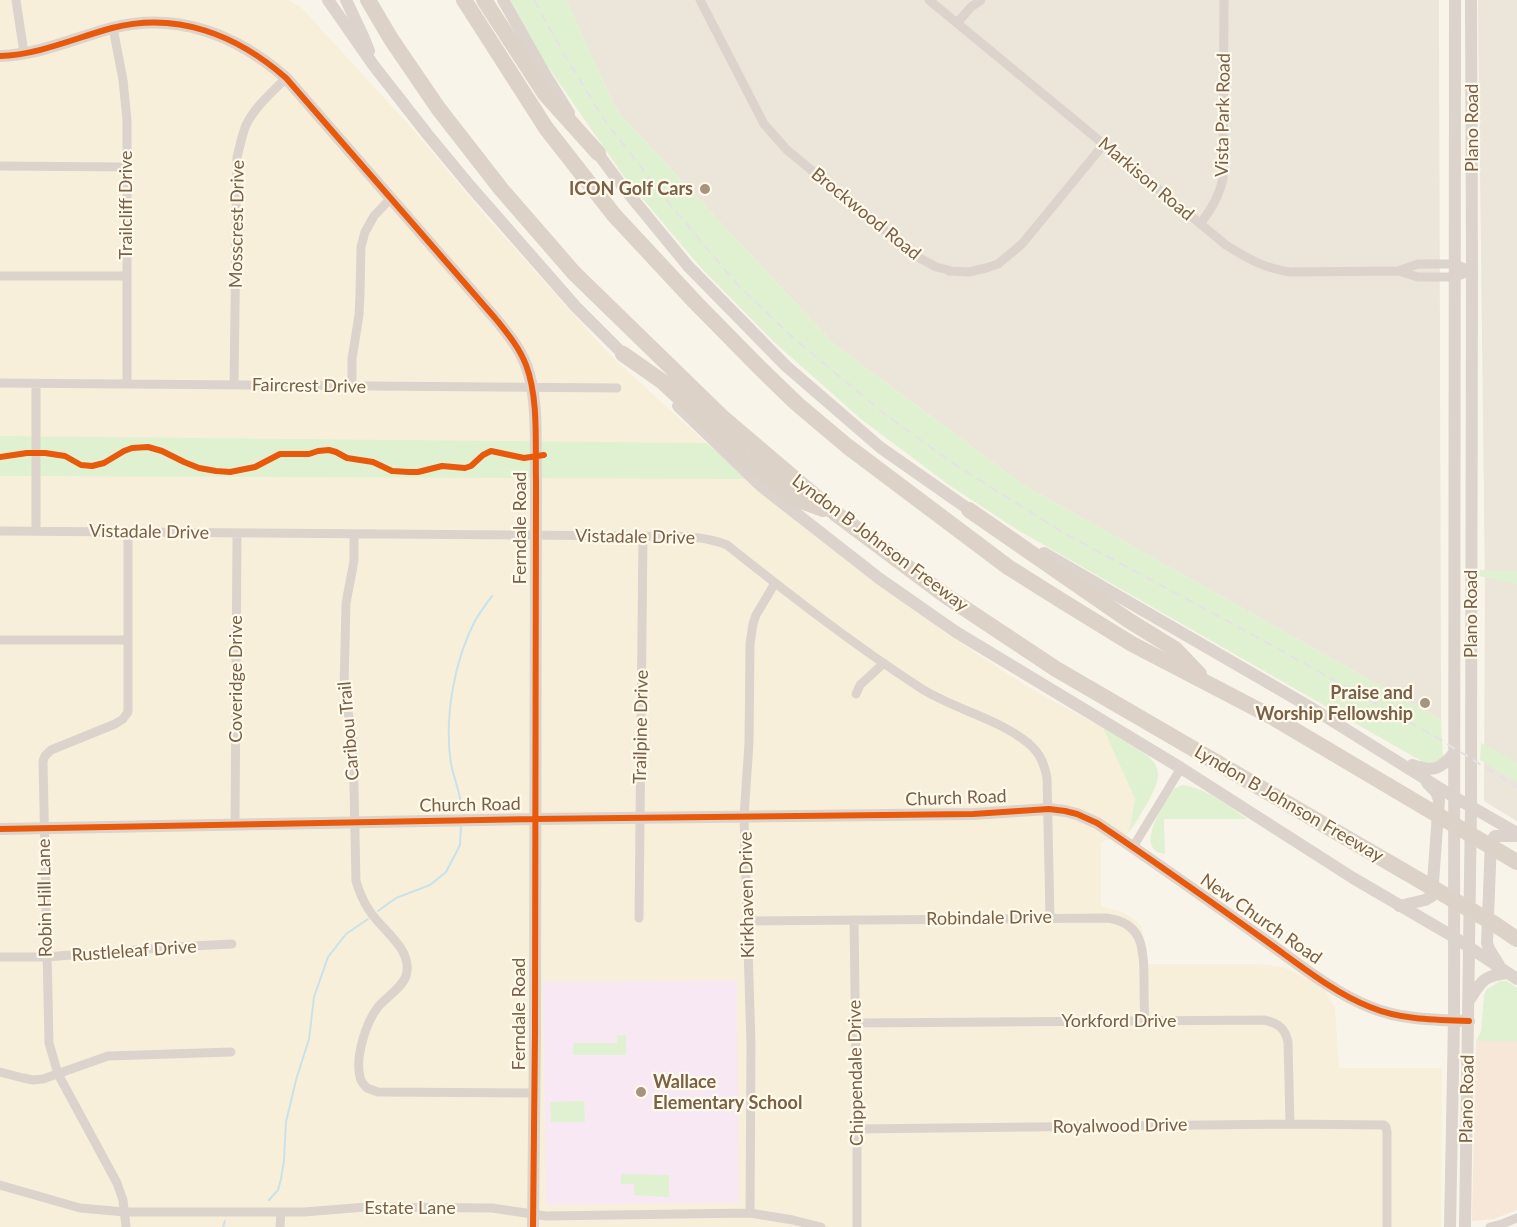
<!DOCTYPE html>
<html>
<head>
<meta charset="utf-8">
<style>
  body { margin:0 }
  canvas { display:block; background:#f9f4e9 }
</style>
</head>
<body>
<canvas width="1517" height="1227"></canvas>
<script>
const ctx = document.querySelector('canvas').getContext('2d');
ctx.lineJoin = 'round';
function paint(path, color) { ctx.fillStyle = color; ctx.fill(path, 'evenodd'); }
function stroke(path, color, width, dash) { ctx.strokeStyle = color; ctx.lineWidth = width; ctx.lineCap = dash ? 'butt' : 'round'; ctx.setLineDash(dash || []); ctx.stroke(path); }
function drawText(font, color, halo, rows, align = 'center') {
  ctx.font = font + ' Lato,sans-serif'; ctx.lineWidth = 4.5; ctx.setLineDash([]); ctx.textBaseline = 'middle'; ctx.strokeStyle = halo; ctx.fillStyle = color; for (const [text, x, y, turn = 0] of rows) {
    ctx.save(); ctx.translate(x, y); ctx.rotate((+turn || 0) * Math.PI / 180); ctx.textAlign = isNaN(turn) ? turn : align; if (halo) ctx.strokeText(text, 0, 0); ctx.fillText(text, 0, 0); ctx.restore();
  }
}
const residential = new Path2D(`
  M0,0H288L301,7L410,126L489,220L608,353L706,443L944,632L1028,687L1103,728L1135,799L1130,826L1127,834L1101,842V906L1122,912L1133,918L1142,927L1148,964H1259L1283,967L1322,986L1335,1008L1339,1068H1442L1441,1227H0Z`);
const commercial = new Path2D(`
  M1476,1041H1517V1210L1494,1219L1472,1221Z`);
const industrial = new Path2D(`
  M566,0H1439L1441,720L1024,485L835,345L617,111Z
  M1478,0H1517V821L1484,801L1485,586Z`);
const education = new Path2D(`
  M737,980L739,1203L546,1205L543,982Z`);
const green = new Path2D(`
  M510,0H566L617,111L835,345L1024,485L1441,720L1443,758L1437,764L1423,762L1016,529L949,485L862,420L774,342L702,269L625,178L546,64Z
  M0,436L706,443L751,479L0,476Z
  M1480,570L1517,571V584L1511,583L1479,576Z
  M1103,728C1114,735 1125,741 1136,748C1163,764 1163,775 1148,802C1141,813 1136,824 1127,834L1130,826L1135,799Z
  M1481,743L1517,762V782L1480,760Z
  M1183,785C1208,789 1227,805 1247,819H1164L1165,854C1138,850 1156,819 1163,806C1167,800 1170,794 1174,789C1177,787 1180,786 1183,785Z
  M1500,981H1507L1517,988V1041H1476L1481,1031L1484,995L1487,989Z
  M617,1035H626V1055H573L574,1043H617Z
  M584,1101L585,1122H551L550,1102Z
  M621,1174L669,1175V1197L634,1195V1184H621Z`);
const stream = new Path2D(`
  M461,804C459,789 454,778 451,764C444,718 454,660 476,619C481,611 487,603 492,596
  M378,911L396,898L430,885L446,872L460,845L461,827
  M269,1200L278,1190L281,1179L284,1160L286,1122L296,1080L309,1039L314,997L328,957L346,934L368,919
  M223,1227L225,1221`);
const street = new Path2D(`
  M16,0L24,53
  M700,0L764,124L787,150L916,256L936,267L948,270L949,271L969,272L986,268L998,264L1022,244L1104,144
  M929,0L1226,245C1248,259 1264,268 1290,272L1398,271L1418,277H1455L1472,271
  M957,23L971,7L981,0
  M113,28L123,80L127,120V384
  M0,166L126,167
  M1200,224C1212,208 1218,198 1223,179L1224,0
  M1398,271L1418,264H1455L1472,271
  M0,276H126
  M0,383L617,388
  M234,385L237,157C240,146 242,135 246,125C255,107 272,92 286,78
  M352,386V359L359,315L360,294L361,247L365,232L374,216L390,199
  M0,531L643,536C671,537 701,534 727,545C790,595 854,645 922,689C956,710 997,718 1028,743C1040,753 1044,763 1047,778L1050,918
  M36,531V384
  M354,534V561L346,603L344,688L353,741L356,881C359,891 363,901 369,910C381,930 414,949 406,976C402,988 386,997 378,1007C366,1022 355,1057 360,1077C360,1081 364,1085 367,1088L378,1092L534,1093
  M0,640H127
  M856,694L860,685L884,663
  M235,825L237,533
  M1133,847L1181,768
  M639,918L643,536
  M854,920L857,1129V1227
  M747,921L1106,918C1142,922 1144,947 1144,978C1144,992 1144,1006 1145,1021
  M0,957H46L173,947L232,944
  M856,1023L1264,1020C1278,1023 1285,1028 1288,1042L1290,1124
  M0,1072L23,1078L33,1080L43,1079L108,1056L231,1052
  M857,1129L1290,1124L1384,1125L1386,1127L1387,1132V1227
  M0,1185L80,1208L125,1212H304L366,1207L492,1208L546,1216L750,1213L793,1220L821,1227
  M750,1213L751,1045L744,817L749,743L750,644L753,624L756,615L775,583
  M126,1227L123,1200L117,1183L58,1074L49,1043L43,761L45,756L51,750L115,724L123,719L128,712V532
  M280,1227L281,1212
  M1490,1227L1502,1224L1517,1218`);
const secondary = new Path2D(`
  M328,0L374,66L428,135L471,187L576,307L628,359
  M346,0L363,36L369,51
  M503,0L546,76L569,113
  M0,56C38,55 75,38 112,28C177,11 237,35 286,78L495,318C507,333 519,347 526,365C539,399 535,445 536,481L535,1033L533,1227
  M593,147L619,182L688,266L786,366L881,448L974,513
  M678,406L761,486L880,579L956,632L1181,768L1353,878L1454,937L1517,979
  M1044,553L1315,710L1454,797L1517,833
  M1412,765C1433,772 1440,770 1454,753
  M0,829L534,819L973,814L1049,809L1065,811L1077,814L1097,823C1154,861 1210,901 1266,941C1297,963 1334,993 1370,1007C1401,1020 1436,1020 1469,1021
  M1399,906L1425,900L1432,896L1439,800L1436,792L1427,783
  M1499,965L1489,949L1487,943L1491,841L1495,836H1517
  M1470,999C1482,980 1484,976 1507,973
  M1450,1227L1454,1020L1455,0
  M1465,1227L1471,806L1472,271L1471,0`);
const highway = new Path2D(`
  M368,0L391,39L438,108L501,189L574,273L721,416L835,513L946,596L1056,669L1493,923L1517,939
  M464,0L546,128L614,215L695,302L760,368L796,403L847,446L1008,567L1062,601L1132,644L1274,718L1517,862
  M484,0L545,94L598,153
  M623,354L663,382L742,455L796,499L823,509
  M969,510L1128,620L1175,649L1199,674`);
const rail = new Path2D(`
  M534,0L565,56L605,121L674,209L736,283L791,336L882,412L954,464L1064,533L1244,630L1431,734L1517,787`);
const cycleway = new Path2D(`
  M0,56C38,55 75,38 112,28C177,11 237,35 286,78L495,318C507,333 519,347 526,365C539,399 535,445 536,481L535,1033L533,1227
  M0,457L27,453H45L65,456L81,465L92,466L104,463L124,451L132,448L148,447L162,451L184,462L199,468L216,471L230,472L255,467L280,454H309L318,451L329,450L336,452L347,458L373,462L392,471L409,472H418L442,466L465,468L471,466L483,455L491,451L524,458L544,455
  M0,829L534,819L973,814L1049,809L1065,811L1077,814L1097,823C1154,861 1210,901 1266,941C1297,963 1334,993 1370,1007C1401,1020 1436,1020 1469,1021`);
const markers = [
  [705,189,6,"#a6947f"],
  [1425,703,6,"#a6947f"],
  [641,1092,6,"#a6947f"]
];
const streetNames = [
  ["Vista Park Road",1223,115,-89],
  ["Plano Road",1472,128,-90],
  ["Markison Road",1146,179,40],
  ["Trailcliff Drive",126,205,-90],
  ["Brockwood Road",866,214,39],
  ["Mosscrest Drive",237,224,-89],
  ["Faircrest Drive",309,386,1],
  ["Ferndale Road",520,528,-90],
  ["Vistadale Drive",149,532,1],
  ["Vistadale Drive",635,537,1],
  ["Lyndon B Johnson Freeway",880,543,37],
  ["Plano Road",1471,614,-90],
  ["Coveridge Drive",236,679,-90],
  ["Trailpine Drive",641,727,-89],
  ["Caribou Trail",349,731,-95],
  ["Church Road",956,798,-2],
  ["Lyndon B Johnson Freeway",1289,804,30],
  ["Church Road",470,805,-1],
  ["Kirkhaven Drive",747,895,-91],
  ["Robin Hill Lane",45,898,-91],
  ["Robindale Drive",989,918,-1],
  ["New Church Road",1261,919,35],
  ["Rustleleaf Drive",134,951,-4],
  ["Ferndale Road",519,1014,-90],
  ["Yorkford Drive",1119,1021],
  ["Chippendale Drive",856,1073,-91],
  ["Plano Road",1467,1099,-89],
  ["Royalwood Drive",1120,1126,-1],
  ["Estate Lane",410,1208]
];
const poiNames = [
  ["ICON Golf Cars",693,189],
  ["Praise and",1413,693],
  ["Worship Fellowship",1413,714],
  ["Wallace",653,1082,"left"],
  ["Elementary School",653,1103,"left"]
];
paint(residential, '#f8efdb');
paint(commercial, '#f7e7d9');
paint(industrial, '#ebe5da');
paint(education, '#f7e8f3');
paint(green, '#e0f1d2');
stroke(stream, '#c9e2ea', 2);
stroke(street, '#dcd4cc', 9);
stroke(secondary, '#dcd4cc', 12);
stroke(highway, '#ddd2c8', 16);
stroke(rail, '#e5e2e5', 2, [9, 6]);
stroke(cycleway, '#e8590c', 6);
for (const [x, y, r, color] of markers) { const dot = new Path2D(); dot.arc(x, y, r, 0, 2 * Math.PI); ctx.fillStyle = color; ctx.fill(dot); stroke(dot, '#fffaeb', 2); }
drawText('18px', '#7a6046', '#fffaeb', streetNames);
drawText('bold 18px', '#7a6046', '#fffaeb', poiNames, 'right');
</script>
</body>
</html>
